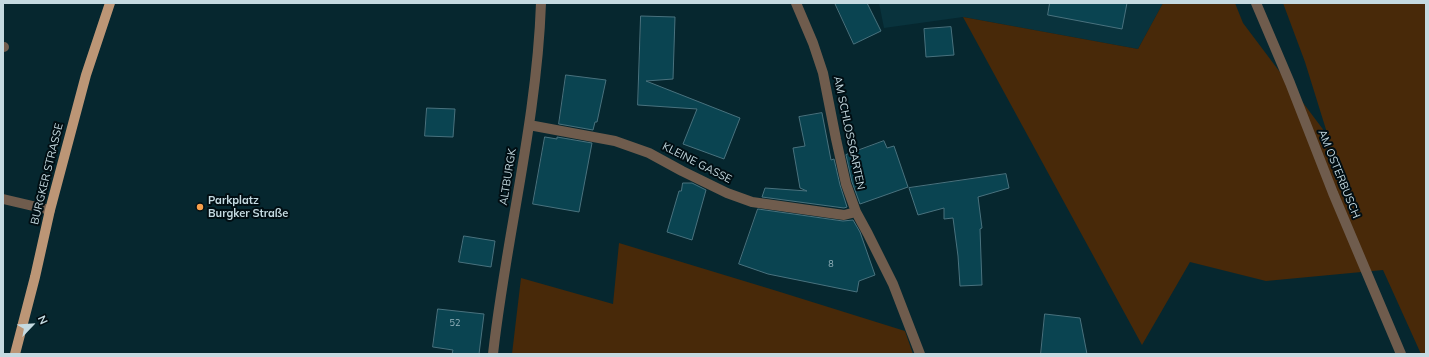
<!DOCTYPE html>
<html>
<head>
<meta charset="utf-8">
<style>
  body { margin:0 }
  #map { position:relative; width:1429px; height:357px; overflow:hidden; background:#06272f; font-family:Mulish,sans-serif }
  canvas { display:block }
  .frame { position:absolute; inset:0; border:4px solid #c5dae1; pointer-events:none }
  .north { position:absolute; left:12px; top:305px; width:40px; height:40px; -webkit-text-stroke:3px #010e13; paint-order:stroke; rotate:65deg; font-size:11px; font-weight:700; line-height:16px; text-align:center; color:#c5dae1 }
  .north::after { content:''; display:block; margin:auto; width:14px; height:18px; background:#c5dae1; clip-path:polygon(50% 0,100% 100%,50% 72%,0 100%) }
</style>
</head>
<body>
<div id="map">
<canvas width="1429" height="357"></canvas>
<div class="frame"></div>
<div class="north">N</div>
</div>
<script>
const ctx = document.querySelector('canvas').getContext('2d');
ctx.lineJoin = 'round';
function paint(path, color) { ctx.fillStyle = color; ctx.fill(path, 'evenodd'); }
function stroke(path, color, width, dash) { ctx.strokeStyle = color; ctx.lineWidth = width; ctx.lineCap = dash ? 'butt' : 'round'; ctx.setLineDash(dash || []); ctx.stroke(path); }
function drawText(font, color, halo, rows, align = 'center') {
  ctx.font = font + ' Mulish,sans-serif'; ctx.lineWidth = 4; ctx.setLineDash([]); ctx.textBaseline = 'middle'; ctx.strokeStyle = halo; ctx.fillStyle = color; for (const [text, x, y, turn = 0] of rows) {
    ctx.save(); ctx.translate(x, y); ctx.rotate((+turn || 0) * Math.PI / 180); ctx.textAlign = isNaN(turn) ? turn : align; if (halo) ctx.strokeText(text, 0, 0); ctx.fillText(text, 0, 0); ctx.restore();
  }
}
const built = new Path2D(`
  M879,3H1163L1138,49L963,17L884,28Z`);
const green = new Path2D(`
  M1163,3H1235L1243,23L1328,136L1305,62L1283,3H1426V354H1421L1383,270L1266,281L1190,262L1142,345L963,17L1138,49Z
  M619,243L777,291L905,331L913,354H512L521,278L613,304Z`);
const building = new Path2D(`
  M835,3H867L881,31L854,44Z
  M1050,3H1127L1122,29L1048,15Z
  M641,16L675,17L673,79L646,81L740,118L724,159L683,144L697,109L638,105Z
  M951,27L954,55L926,57L924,29Z
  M566,75L606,80L597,122H595L593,130L559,124Z
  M427,108L455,109L453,137L425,136Z
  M822,113L831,160L834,159L840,185L847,207L844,208L762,197L765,188L807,191L800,188L793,148L805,146L799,117Z
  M545,137L557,139V137L592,143L579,212L533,204Z
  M884,141L887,148L894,146L908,187L860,204L852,182L846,155Z
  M1006,174L1009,188L978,197L982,228L980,229L982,285L960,286L958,256L953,218L944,219V208L918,215L909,188Z
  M683,183H692L706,190L692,240L667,232L679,191H681Z
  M758,209L843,221L853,220L860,232L875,275L859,281L857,292L768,274L739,264Z
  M464,236L495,241L491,267L459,262Z
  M438,309L484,314L479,354H452L453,350L433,347Z
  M1045,314L1080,318L1087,354H1041Z`);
const minor = new Path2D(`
  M796,3L813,43L823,73L836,139L846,184L856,212L868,234L893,284L920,354
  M1256,3L1290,83L1333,193L1401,354
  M3,47H4
  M529,125L615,141L649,153L682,171L727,193L752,202L844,215L856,212
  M3,199L50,210
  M493,354C506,237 537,121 541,3`);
const major = new Path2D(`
  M15,354L35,277L50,210L86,75L110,3`);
const markers = [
  [200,207,4,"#f8a04b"]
];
const numberNames = [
  ["8",831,264],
  ["52",455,323]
];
const streetNames = [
  ["AM SCHLOSSGARTEN",849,133,78],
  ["KLEINE GASSE",697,163,27],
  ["BURGKER STRASSE",47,174,-76],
  ["AM OSTERBUSCH",1339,174,68],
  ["ALTBURGK",508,177,-81]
];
const poiNames = [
  ["Parkplatz",208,201],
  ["Burgker Straße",208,214]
];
paint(built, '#09333d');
paint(green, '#482909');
paint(building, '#0a4451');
stroke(building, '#49727e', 1);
stroke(minor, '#6f5c4d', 10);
stroke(major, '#bc9676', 10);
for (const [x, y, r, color] of markers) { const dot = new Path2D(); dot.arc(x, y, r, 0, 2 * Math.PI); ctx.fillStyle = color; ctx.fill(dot); stroke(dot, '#010e13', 1.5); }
drawText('9px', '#96b4bd', null, numberNames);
drawText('11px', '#c5dae1', '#010e13', streetNames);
drawText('bold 11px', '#c5dae1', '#010e13', poiNames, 'left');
</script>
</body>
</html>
